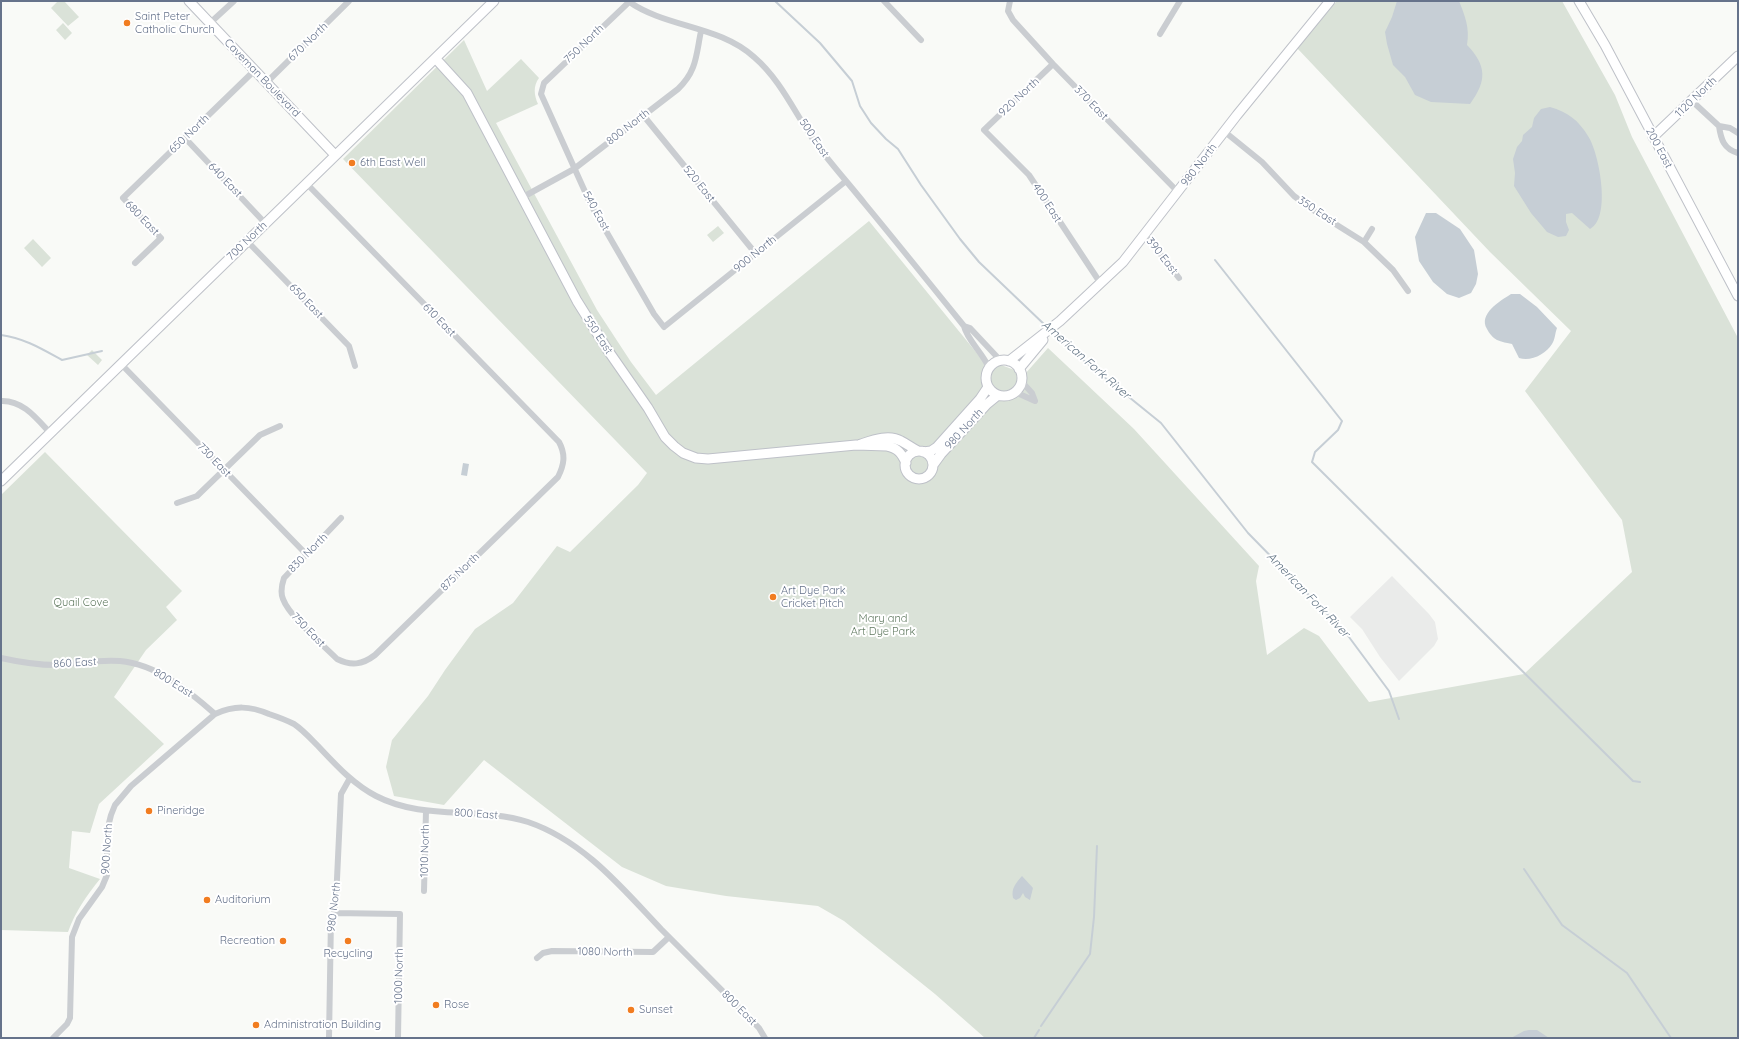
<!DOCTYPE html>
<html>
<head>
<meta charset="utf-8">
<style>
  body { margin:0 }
  #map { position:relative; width:1739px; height:1039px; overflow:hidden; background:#f9faf7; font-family:Quicksand,sans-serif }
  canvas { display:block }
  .frame { position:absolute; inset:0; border:2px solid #66738b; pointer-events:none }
</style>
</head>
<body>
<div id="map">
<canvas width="1739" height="1039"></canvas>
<div class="frame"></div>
</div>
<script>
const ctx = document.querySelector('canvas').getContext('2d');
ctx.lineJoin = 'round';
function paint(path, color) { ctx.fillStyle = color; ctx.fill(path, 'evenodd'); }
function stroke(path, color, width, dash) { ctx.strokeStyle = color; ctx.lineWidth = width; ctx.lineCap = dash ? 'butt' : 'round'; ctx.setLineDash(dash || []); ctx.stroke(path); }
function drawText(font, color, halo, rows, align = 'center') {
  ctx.font = font + ' Quicksand,sans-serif'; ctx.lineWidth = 4; ctx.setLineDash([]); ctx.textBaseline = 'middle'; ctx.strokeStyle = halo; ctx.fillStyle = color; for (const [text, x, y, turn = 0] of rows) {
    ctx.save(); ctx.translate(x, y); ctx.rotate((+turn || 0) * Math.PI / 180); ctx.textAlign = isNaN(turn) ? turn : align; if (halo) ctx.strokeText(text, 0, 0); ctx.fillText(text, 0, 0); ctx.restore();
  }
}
const built = new Path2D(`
  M1392,576L1429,614L1435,622L1438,639L1434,646L1399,681L1380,657L1362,629L1350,617Z`);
const green = new Path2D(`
  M58,1H64L79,17L68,26L51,8Z
  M1337,1H1562L1615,95L1632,137L1738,338V1038H985L935,994L844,921L818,906L726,896L666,886L622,867L484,760L444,805L394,796L386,767L392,740L428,696L445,670L475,629L513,603L557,546L570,552L638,485L647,473L343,159L464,40L487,91L521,59L539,78C533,86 534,95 538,104L496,123L597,310L631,362L656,395L869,221L980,357L1025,374L1048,348L1134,429L1259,566L1256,581L1267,655L1304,628L1319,636L1369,702L1524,674L1632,572L1622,520L1525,391L1571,331L1490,252L1297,48Z
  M63,23L72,33L65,40L56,30Z
  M718,226L724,233L713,242L707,235Z
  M33,239L51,258L42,267L24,248Z
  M92,350L102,360L98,365L87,355Z
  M45,452L182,591L166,607L177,620L146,650L114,697L164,744L99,804L90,833L72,831L69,868L100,879C87,895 75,912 68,932L1,930V495Z`);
const water = new Path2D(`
  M1397,1H1459C1465,16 1470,28 1467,45C1487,66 1487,81 1470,104L1431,102L1415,95L1405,77L1393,65L1387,44L1385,32L1392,17Z
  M1550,107C1568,112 1578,120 1588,136C1599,152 1612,218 1590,229L1572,213L1566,214V222L1569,230L1566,236L1558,237L1547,232L1531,213L1514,186L1515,173L1513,159L1517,147L1522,141L1523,135L1532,127L1534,118L1541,109Z
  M1426,213H1436L1460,229L1474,250L1478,274L1476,284L1471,293L1459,298L1447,294L1433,282L1419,261L1415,237Z
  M1511,294H1520L1537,307L1557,328C1555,333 1555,340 1552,344C1546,354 1531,362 1519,358L1512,344C1508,343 1501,342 1497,340C1493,338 1489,333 1487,329C1478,314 1500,301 1511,294Z
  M463,463L469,464L467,476L461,475Z
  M1022,876L1033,888L1030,900L1025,897L1023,893L1020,898L1016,900L1013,898C1011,888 1016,883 1022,876Z
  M1529,1030H1537L1549,1038H1511L1524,1031Z`);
const stream = new Path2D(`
  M775,1L820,43L852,81L860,106L871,123L886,139L898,149L921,185L960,239L979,262L1047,327
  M1215,260L1342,421L1338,430L1315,452L1312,462L1633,781L1640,782
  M1051,332L1061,342L1161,423L1248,533L1346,633L1389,691L1399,719
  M1,335C24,338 42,349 62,360L102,351
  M1524,869L1562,925L1627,973L1671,1038
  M1041,1026L1090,954L1094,917L1097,846
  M1034,1038L1039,1030`);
const street = new Path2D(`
  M628,1C666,28 719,25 754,57C782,81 796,116 817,145C832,165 849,184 865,204C898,244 931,285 964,326L970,328L1000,360
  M884,1L921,40
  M1010,1L1008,11L1013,20L1053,64L1178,192
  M629,2L544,83L541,94L591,205L654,314L664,327L846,181
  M210,23L234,1
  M1160,34L1180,1
  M1053,64L984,130L1029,175L1101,284
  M266,83L349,1
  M1692,101L1719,126L1730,128L1738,133
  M643,115L756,254
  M1719,126C1721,140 1724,149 1738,153
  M1225,132L1262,162L1294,196L1313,210L1364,242L1393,270L1408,291
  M185,138L265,223
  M306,183L559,442C566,455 564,465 558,477L375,655C362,665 351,666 337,659C323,645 289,616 283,599C280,592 282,584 284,578L341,518
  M523,197L574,169L678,89C697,71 696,55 701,31
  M1145,234L1179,278
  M247,241L349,346L355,366
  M1364,242L1372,229
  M135,263L161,238L123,198L255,70
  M964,326C967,340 983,353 989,368
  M121,364L307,555
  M1022,382L1032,393L1035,401
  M1015,392L1035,401
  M1,401C23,400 37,419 50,433
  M177,503L197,496L260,435L280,426
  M1,658C19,662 37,665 56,665C77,664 99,659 120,661C156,664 189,691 215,714
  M424,891L426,811
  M334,913L400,914L398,1038
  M537,958L543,953L552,951L653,952L669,937
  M53,1038L67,1024L70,1018L72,937L79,919L102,887L107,875V831L111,815L115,805L131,786L215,714C235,705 250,706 269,714C278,717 286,720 294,724C303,730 311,739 318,746C336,765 353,784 376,796C424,821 478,806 528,822C584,841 622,888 661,929C694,962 727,995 759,1028L765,1038
  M329,1038L331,918L334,913L336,900L341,794L350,778`);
const secondary = new Path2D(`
  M189,1L335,155
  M1579,1L1605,45L1738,296
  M436,59L467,93L577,301L607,349L648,408L665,437L674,446L683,453L696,458L708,459L856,445L887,446C898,448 902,454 906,463
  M1653,137L1738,56
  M986 378a18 18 0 1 1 36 0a18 18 0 1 1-36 0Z
  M1009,361L1060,321L1123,262L1237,115L1330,1
  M1019,369L1043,340
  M861,444C873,440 889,434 901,441C907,444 912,448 918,451
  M905 465a14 14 0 1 1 28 0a14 14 0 1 1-28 0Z
  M923,452L931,451L937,447L980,399L988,387
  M933,465L941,454L987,404L998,395
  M1,481L494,1`);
const markers = [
  [127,23,4,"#f17c20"],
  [352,163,4,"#f17c20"],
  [773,597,4,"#f17c20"],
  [149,811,4,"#f17c20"],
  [207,900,4,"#f17c20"],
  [283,941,4,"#f17c20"],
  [348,941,4,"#f17c20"],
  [436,1005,4,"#f17c20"],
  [631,1010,4,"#f17c20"],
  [256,1025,4,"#f17c20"]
];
const poiNames = [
  ["Saint Peter",135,17],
  ["Catholic Church",135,30],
  ["6th East Well",360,163],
  ["Art Dye Park",781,591],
  ["Cricket Pitch",781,604],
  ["Pineridge",157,811],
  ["Auditorium",215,900],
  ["Recreation",275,941,"right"],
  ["Recycling",348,954,"center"],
  ["Rose",444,1005],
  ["Sunset",639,1010],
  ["Administration Building",264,1025]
];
const streetNames = [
  ["670 North",308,42,-44],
  ["750 North",584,44,-44],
  ["Caveman Boulevard",262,78,46],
  ["920 North",1019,97,-43],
  ["1120 North",1696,97,-44],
  ["370 East",1091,103,46],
  ["800 North",628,127,-38],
  ["650 North",189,134,-44],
  ["500 East",814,138,56],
  ["200 East",1659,148,62],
  ["980 North",1199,165,-52],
  ["640 East",225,180,46],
  ["520 East",699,184,51],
  ["400 East",1047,203,57],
  ["540 East",596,211,61],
  ["350 East",1317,211,33],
  ["680 East",142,218,46],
  ["700 North",247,241,-44],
  ["900 North",755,254,-39],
  ["390 East",1162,256,52],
  ["650 East",306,301,46],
  ["610 East",439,320,46],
  ["550 East",598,335,57],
  ["980 North",964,429,-47],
  ["730 East",214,460,46],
  ["830 North",308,553,-45],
  ["875 North",460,572,-44],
  ["750 East",308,630,46],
  ["860 East",75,663,-3],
  ["800 East",173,683,32],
  ["800 East",476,814,4],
  ["900 North",107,849,-86],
  ["1010 North",425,851,-89],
  ["980 North",334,907,-83],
  ["1080 North",605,952,1],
  ["1000 North",399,976,-89],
  ["800 East",739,1008,45]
];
const parkNames = [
  ["Quail Cove",81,603],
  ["Mary and",883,619],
  ["Art Dye Park",883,632]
];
const waterNames = [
  ["American Fork River",1086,360,41],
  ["American Fork River",1308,595,46]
];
paint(built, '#eaebea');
paint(green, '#dae2d8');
paint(water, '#c6ced5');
stroke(stream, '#c6ced5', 2);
stroke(secondary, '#bec1c8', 11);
stroke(street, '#cacdd1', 6);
stroke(secondary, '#fff', 9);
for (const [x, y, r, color] of markers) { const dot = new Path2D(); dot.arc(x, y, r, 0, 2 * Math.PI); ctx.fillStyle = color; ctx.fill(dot); stroke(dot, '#fff', 1.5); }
drawText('11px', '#66738b', '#fff', poiNames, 'left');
drawText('11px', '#66738b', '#fff', streetNames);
drawText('11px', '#627b62', '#fff', parkNames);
drawText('italic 12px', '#637585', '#fff', waterNames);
</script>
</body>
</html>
